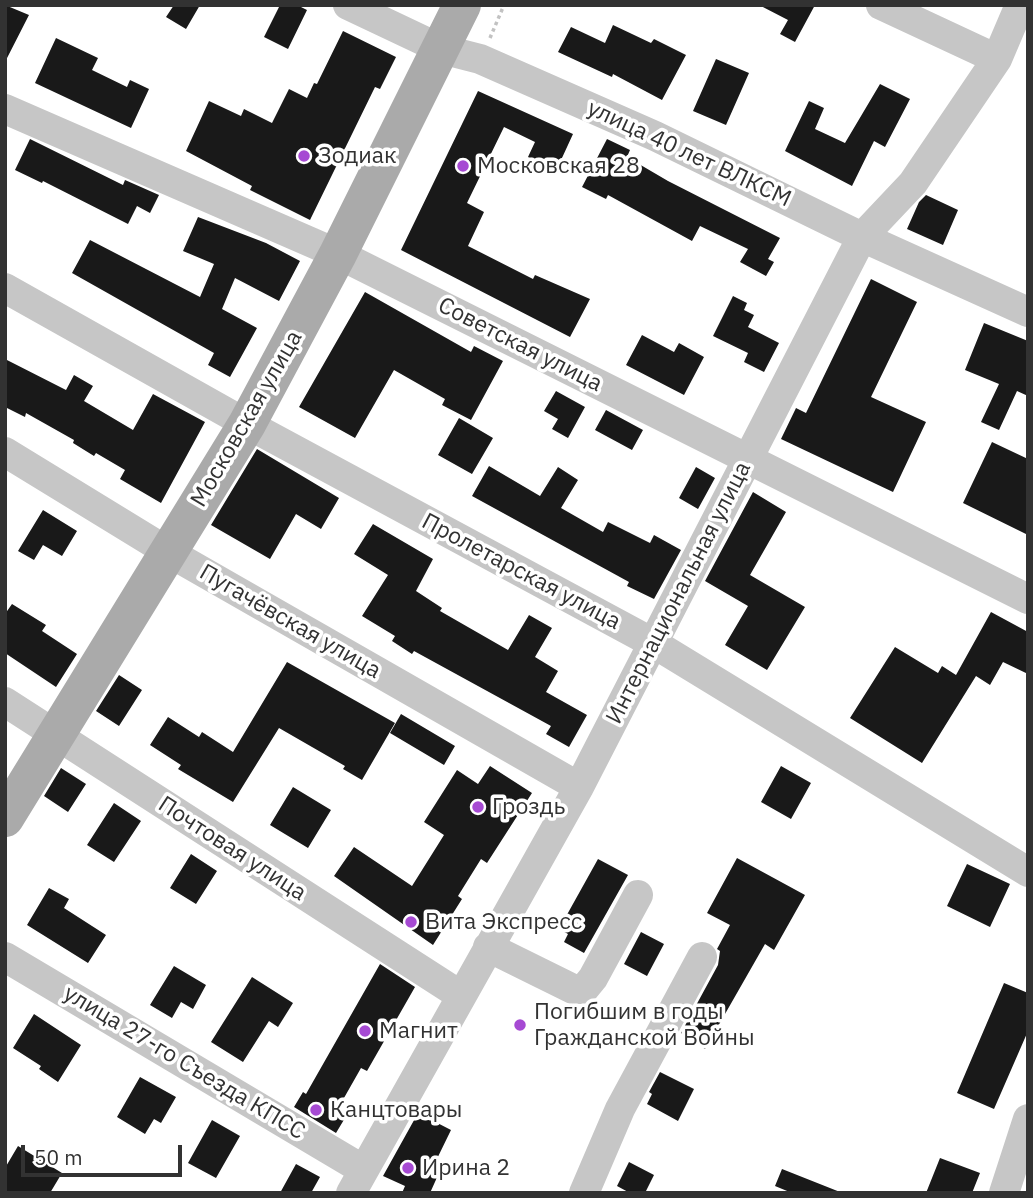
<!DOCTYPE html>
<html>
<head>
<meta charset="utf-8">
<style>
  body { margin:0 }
  #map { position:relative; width:1033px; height:1198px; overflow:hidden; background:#fff; font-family:"IBM Plex Sans",sans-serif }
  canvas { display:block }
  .frame { position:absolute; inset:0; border:7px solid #323232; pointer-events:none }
  .scale { position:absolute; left:21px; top:1145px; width:161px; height:32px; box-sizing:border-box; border:4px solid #323232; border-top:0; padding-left:9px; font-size:21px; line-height:24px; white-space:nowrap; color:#323232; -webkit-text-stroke:5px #fff; paint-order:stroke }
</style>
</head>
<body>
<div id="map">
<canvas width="1033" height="1198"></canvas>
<div class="frame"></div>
<div class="scale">50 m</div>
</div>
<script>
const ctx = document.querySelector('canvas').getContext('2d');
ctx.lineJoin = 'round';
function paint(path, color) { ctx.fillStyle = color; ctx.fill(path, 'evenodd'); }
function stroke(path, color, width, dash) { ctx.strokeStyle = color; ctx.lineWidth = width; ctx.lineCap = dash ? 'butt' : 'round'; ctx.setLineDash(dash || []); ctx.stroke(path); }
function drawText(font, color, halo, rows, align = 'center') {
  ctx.font = font + ' "IBM Plex Sans",sans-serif'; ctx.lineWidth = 7; ctx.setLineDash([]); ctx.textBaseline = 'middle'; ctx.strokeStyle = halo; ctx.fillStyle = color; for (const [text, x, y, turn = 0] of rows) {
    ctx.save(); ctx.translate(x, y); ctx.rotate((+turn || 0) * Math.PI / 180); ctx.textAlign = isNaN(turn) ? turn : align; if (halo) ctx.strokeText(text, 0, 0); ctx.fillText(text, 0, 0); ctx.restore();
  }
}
const building = new Path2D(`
  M5,5L29,15L5,62Z
  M174,5H200L186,29L166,17Z
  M280,5H297L307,10L288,49L264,37Z
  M759,5H815L795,42L780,34L788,20Z
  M613,25L651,43L654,39L686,55L662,100L613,74L612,77L558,52L571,27L605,43Z
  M343,31L396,57L380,89L375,87L310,220L250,190L252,186L186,151L209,101L241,116L244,109L272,123L289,89L307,98L314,83L317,84Z
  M56,38L98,58L92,70L127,87L130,80L149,89L131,128L35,83Z
  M716,59L749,73L726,125L693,111Z
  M880,84L910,99L885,147L874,141L852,186L785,151L809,101L824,108L815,129L845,143Z
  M478,91L573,134L556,171L528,157L535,142L504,127L467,203L484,212L468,246L533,279L535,275L590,299L570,337L401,250Z
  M30,139L123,185L125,180L159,195L150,213L137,206L128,224L43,181L42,183L15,170Z
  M607,139L630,150L627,157L668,181L780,238L768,259L774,262L766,276L740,262L748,249L700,226L692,241L608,195L606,199L582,187Z
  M926,195L958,210L943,245L907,229L919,202Z
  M198,217L266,243L300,261L279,301L235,278L222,309L257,328L230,377L208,365L214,353L72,273L90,240L200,297L214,264L183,251Z
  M871,279L917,302L871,397L926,422L893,492L781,439L796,408L806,413Z
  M365,292L471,352L474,346L503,361L471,420L442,405L445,399L394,370L355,438L299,407Z
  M733,296L747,303L744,310L754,315L748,327L779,343L764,372L744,362L748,353L713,336Z
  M984,323L1028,341V396L1017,391L999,430L981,422L999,384L965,370Z
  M642,335L674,352L679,343L704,357L684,395L626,365Z
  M5,359L66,390L74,375L93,386L84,401L133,430L153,394L205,422L161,503L120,479L125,470L96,453L94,456L73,443L74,440L26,413L25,417L5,407Z
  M556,391L585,407L568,438L552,429L558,419L544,411Z
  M606,410L643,430L632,450L595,430Z
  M459,418L493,438L472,474L438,455Z
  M992,442L1028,459V535L963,503Z
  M257,449L339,498L321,529L296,514L270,559L211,525Z
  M489,466L540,496L558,467L578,480L561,508L603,532L608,522L650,543L654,535L681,550L654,599L627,586L629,582L472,496Z
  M696,467L715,478L698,509L679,498Z
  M753,492L786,512L750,575L805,607L767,670L725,645L748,606L705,581Z
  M43,510L77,531L62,556L43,545L34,560L18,551Z
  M373,524L433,559L416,591L442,608L440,611L508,650L529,615L552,628L535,657L558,671L546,692L587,715L569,747L546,734L551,726L414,651L412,654L392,641L395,636L362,616L388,575L354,554Z
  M12,604L46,625L42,631L77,654L56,687L5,653V614Z
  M991,612L1028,632V674L1003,662L990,685L976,676L922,763L850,718L895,647L938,673L942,666L956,675Z
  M287,662L395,723L362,780L343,769L345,766L279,728L233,802L178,769L181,765L150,745L168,717L199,737L202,732L233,752Z
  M119,675L142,690L119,726L96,711Z
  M401,714L455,746L444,765L390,733Z
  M490,766L532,793L487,863L481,859L458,896L462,899L433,945L334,876L354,847L412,886L444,835L424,822L457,770L478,784Z
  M781,766L811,783L791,819L761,802Z
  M61,768L86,784L68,812L44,796Z
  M293,787L331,810L308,848L270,825Z
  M114,803L141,821L114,862L87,845Z
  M191,854L217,871L196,904L170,888Z
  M737,858L805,895L774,950L765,944L705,1049L681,1033L718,965L720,951L717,949L730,925L707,913Z
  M598,859L628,875L584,953L564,942L568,934L559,929Z
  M967,864L1010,884L990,927L947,906Z
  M49,888L69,899L64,908L106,935L88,963L27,925Z
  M641,932L664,944L647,976L624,964Z
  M380,964L415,987L367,1071L361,1068L336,1112L345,1118L336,1133L294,1107L303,1092L306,1094Z
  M174,966L206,985L193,1009L181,1002L172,1018L150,1005Z
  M252,977L293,1003L278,1027L269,1021L243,1062L211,1042Z
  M1004,983L1028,993V1031L994,1109L957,1093Z
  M34,1014L81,1045L58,1082L39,1069L41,1066L13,1048Z
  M660,1072L694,1089L678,1121L647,1104L652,1094L649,1092Z
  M140,1077L176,1097L161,1123L154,1119L145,1134L117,1117Z
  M418,1113L451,1130L432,1169L439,1173L430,1193H402L405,1186L383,1176Z
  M212,1120L240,1136L216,1178L188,1163Z
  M18,1146L62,1173L50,1193H5V1168Z
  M940,1158L980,1173L972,1193H926Z
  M629,1162L654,1175L645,1193H630L617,1186Z
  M296,1164L320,1177L311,1193H280Z
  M782,1169L840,1192V1193H792L775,1186Z`);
const path = new Path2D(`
  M490,38L504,5`);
const minor = new Path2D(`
  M348,5L441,49L480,59L655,136L862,237L1028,312
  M881,5L997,59
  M5,109L338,254L1028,599
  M5,288L247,424L653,643L1028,872
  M5,452L170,553L579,787
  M5,702L460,995
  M488,947L573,989H584L593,978L638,895
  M5,957L362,1169
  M351,1193L579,787L862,237L913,183L997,59L1020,5
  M584,1193L620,1109L702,957
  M1004,1193L1028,1119`);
const major = new Path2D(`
  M5,818L247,424L338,254L462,5`);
const markers = [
  [304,156,7,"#a64ad3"],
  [463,166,7,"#a64ad3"],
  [478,807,7,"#a64ad3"],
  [411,922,7,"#a64ad3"],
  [520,1025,7,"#a64ad3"],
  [365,1031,7,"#a64ad3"],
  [316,1110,7,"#a64ad3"],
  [408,1168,7,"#a64ad3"]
];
const streetNames = [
  ["улица 40 лет ВЛКСМ",689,154,25],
  ["Советская улица",520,345,27],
  ["Московская улица",247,419,-60],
  ["Пролетарская улица",521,572,28],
  ["Интернациональная улица",679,593,-63],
  ["Пугачёвская улица",290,622,30],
  ["Почтовая улица",232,849,33],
  ["улица 27-го Съезда КПСС",184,1063,31]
];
const poiNames = [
  ["Зодиак",318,156],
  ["Московская 28",477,166],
  ["Гроздь",492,807],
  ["Вита Экспресс",425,922],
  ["Погибшим в годы",534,1012],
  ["Гражданской Войны",534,1038],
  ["Магнит",379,1031],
  ["Канцтовары",330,1110],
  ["Ирина 2",422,1168]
];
paint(building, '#191919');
stroke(path, '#c2c2c2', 3.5, [3.5, 3.5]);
stroke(minor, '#c6c6c6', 30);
stroke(major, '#aaa', 38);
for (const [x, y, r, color] of markers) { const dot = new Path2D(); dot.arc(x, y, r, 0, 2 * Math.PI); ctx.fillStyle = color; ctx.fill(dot); stroke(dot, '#fff', 2.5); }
drawText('23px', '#323232', '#fff', streetNames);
drawText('23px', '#323232', '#fff', poiNames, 'left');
</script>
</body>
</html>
